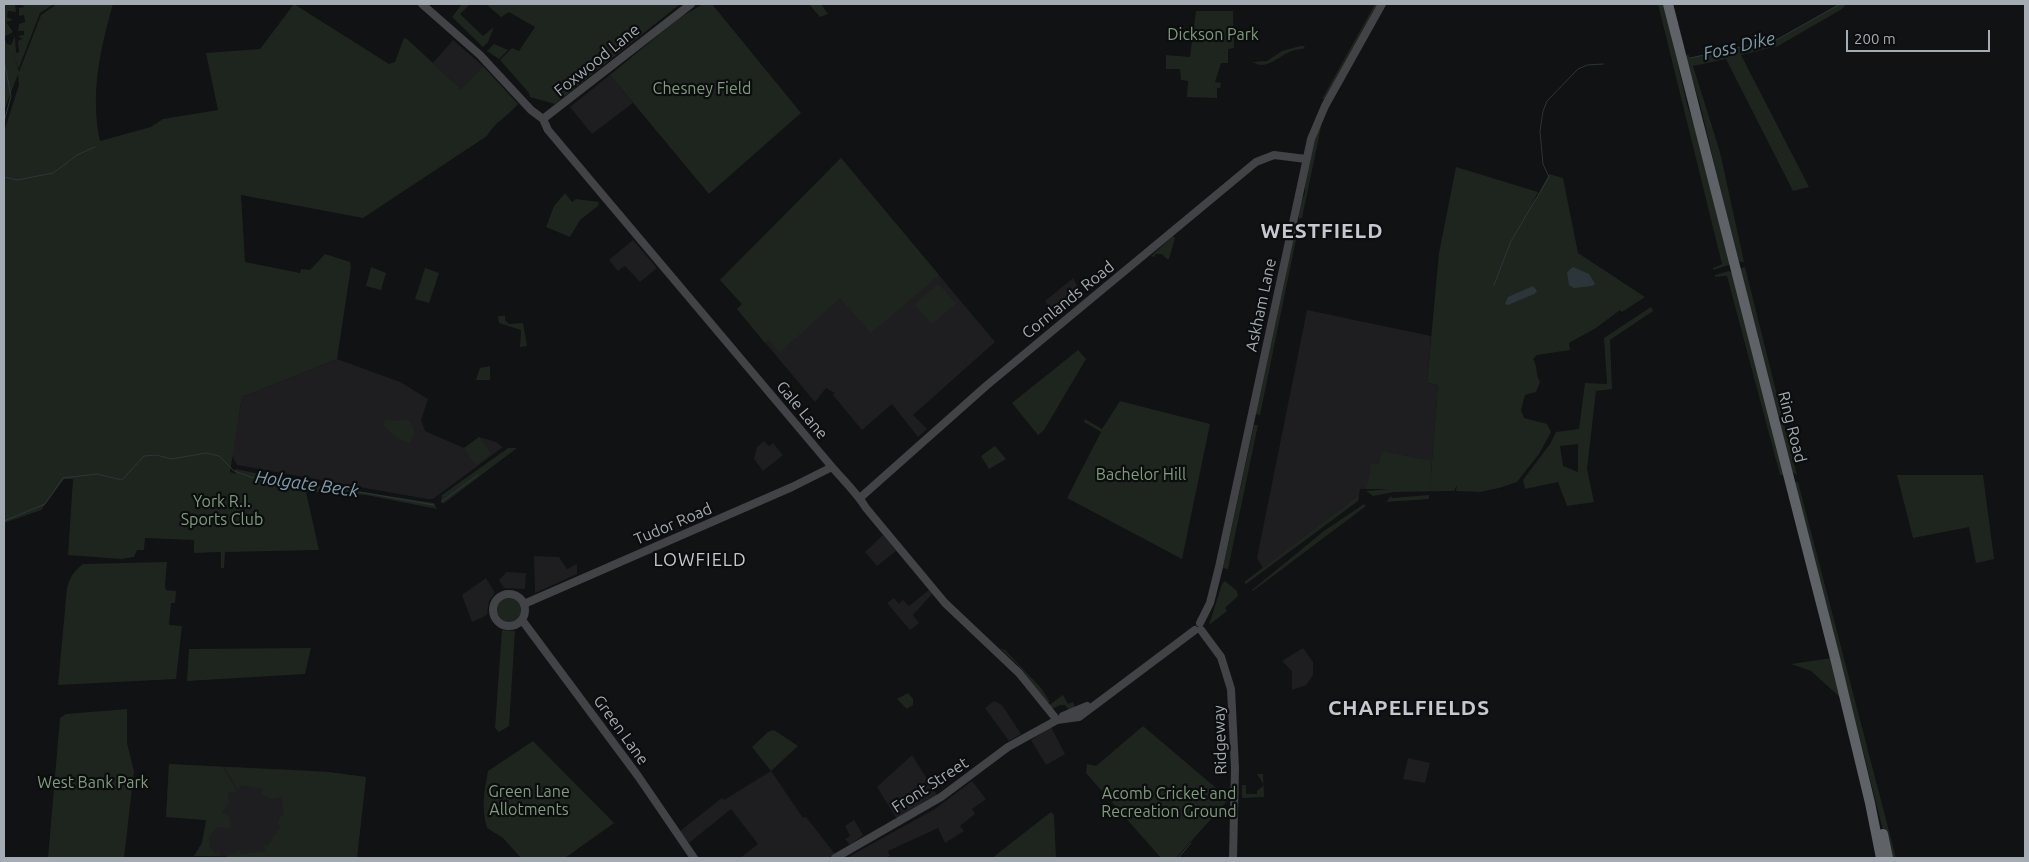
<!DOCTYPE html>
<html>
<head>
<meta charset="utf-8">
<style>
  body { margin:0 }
  #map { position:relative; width:2029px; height:862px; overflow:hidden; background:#111213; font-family:Ubuntu,sans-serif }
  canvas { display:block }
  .frame { position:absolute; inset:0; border:5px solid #a4abb2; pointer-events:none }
  .scale { position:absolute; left:1846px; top:30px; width:144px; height:22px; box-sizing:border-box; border:2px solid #a4abb2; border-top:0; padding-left:6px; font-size:15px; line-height:18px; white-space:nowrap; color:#a4abb2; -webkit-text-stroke:4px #0c0d0e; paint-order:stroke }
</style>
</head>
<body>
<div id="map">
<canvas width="2029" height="862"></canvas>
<div class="frame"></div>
<div class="scale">200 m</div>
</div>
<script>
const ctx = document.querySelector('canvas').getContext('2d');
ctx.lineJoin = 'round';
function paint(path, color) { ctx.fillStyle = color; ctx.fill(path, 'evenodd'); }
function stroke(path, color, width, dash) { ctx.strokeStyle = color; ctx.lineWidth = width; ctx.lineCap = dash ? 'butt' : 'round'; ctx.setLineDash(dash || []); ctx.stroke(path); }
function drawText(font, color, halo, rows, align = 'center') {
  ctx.font = font + ' Ubuntu,sans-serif'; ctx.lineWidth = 4.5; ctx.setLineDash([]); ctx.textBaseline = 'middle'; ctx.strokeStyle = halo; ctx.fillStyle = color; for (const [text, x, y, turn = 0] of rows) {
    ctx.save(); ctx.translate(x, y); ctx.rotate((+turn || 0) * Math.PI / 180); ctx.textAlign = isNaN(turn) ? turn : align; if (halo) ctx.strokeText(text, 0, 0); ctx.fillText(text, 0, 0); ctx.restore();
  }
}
const built = new Path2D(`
  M453,40L483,66L461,89L433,63Z
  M610,75L633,103L592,134L570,107Z
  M841,158L995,342L913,415L927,429L918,437L892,404L862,430L833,395L835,393L826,388L815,402L737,309L742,304L720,280Z
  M633,240L657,268L640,282L625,266L618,271L609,260Z
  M1073,278L1079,290L1054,313L1045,301Z
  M1307,310L1431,336L1427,383L1438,385L1430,487L1360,489L1359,495L1263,568L1257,558Z
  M337,359L400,382L428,399L421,420L425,431L464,448L479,437L496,442L503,447L433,499H427L237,465L232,456L242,397Z
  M764,441L769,446L773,443L783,455L763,471L754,459L757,447Z
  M883,535L896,551L877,566L865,552Z
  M534,556L559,557L567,569L577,564V574L535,593Z
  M507,572L526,573L525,589L504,588L499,580Z
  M486,578L495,593L489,601L487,615L472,622L462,595Z
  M929,590L932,594L913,615L919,623L910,630L887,603L894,598L899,604L903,600L909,606Z
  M1303,648L1313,662V675L1306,685L1292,690V671L1282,661Z
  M994,701L1002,705L1021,734L1009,741L985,708Z
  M1051,727L1065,754L1046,765L1031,740Z
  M912,755L937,795L897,819L877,787Z
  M1408,758L1430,763L1425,783L1403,779Z
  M169,764L316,771L366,777L357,858L194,856L202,843L207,820L166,817Z
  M771,771L803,818L806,817L835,854L828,858H740L758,844L731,809L689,843L680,831L722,798L724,800Z
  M972,781L986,799L972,809L975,814L960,826L964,831L945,843L938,828L888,851L890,856L885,858H851L850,856L935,809Z
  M854,820L863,835L850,845L845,839L850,836L845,826Z`);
const green = new Path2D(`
  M4,4H15L16,12L8,11L7,17L13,20L6,22L13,32L4,37L7,44L11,45L15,36L16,53L19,52L18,41L22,39L18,36L24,35V31H18L19,24L25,22L24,15L19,16V8L25,7L20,4H54L40,13L18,70L14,53L19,72L41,15L57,4H113C100,50 90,94 100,141L151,127L163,119L218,110L206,53L260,49L294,4L389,64L395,62L404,38L407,39L461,89L483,66L518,104C508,116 494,123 487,136L363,218L241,195L245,262L300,273L301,269L310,270L325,254L350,262L351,267L337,359L242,397L230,472L236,474L235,469L316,485L434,503L437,509L366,495L306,492L319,550L225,552L224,568H221V552L194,553V540L145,538L144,550H137L134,557L121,559L68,555L73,479H64L41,510L4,523V132L19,85L18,74L4,111Z
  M462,4H470L460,14L483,36L494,27L488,42L483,47L452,17Z
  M486,4H680L555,104L530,97L529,93L500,60L512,48L519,51L535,27L509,12L501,17Z
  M703,4H712L801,113L709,194L610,75L679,18Z
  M809,4H821L828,14L820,17Z
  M1375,4H1379L1327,98L1322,99Z
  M1658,4H1664L1687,104L1695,128L1729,261V265L1713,270V268L1722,264Z
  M1840,4H1846L1842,9L1778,46L1741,55L1809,187L1793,191L1726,59L1693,66L1720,152L1744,262H1740L1737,258L1700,104L1685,57L1688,54L1690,58L1778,39Z
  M1196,11H1233L1234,48L1228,49V63H1221L1220,66L1215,82L1221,83L1220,88H1217V98L1187,97L1188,81L1181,80L1180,69H1166V55L1190,57Z
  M494,44L508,50L499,59L487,51Z
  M1300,46H1305L1303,49C1283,48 1270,73 1253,62L1267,61L1282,51Z
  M1319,125L1321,127L1302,218L1299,219L1298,209L1305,193L1306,169Z
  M841,158L939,275L871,333L840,298L780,352L769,340L765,343L737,309L742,304L720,280Z
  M1456,167L1538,192L1526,217L1549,174L1563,178L1578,253L1645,297L1622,312L1620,310L1596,328L1569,343L1570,350L1537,355L1533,359C1538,367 1535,374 1540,382L1536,392L1525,395L1521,410L1524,418L1547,424L1551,432L1539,454L1517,482L1499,488L1480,492L1456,491L1457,485L1454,491L1394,492L1373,496L1366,491L1390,489H1366L1371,471L1370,464H1379L1382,451L1431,461L1430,486L1438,385L1427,383L1439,253Z
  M565,193L572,202L576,199L599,202L598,206L580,220L570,237L546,227L554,206Z
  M1297,225H1299L1260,415L1255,414L1294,228Z
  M1173,236L1175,238L1169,259H1167L1162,254H1155V257L1151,256Z
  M371,267L386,273L381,290L366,286Z
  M1745,267L1797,475L1792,472L1741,272V268Z
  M425,268L439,273L429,303L415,299Z
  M1729,271L1733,274L1784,475H1780L1727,276L1715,277V275Z
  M938,284L956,303L932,324L915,305Z
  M1651,307L1653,311L1610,340L1612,389L1596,391L1587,469L1594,502L1567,506L1558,482L1525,489L1523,480L1550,444L1556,432L1579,429L1585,383L1607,384L1604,338ZM1578,444V472L1563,466L1560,446Z
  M498,316H505V320L509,324L523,323L527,346L520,347L521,330L499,323Z
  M1078,350L1086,359L1044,430L1038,435L1012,403Z
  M490,366V380H476L480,368Z
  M1120,401L1210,424L1182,559L1067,498L1101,432L1084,422L1085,419L1102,429Z
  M385,419L396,421L404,419C417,423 415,434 410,444L395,436L384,426Z
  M1254,425H1258L1228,569L1223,568Z
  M479,437L491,454L476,465L464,448Z
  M995,446L1006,459L989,469L981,456Z
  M508,448H517L443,504L441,500L442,495Z
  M1897,475H1983L1994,559L1976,563L1969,527L1913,538Z
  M1795,482H1798L1896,858H1890Z
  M1359,495L1358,501L1246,584L1244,582Z
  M1429,495V499L1386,502L1391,496L1392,498Z
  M1364,504L1366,506L1253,591L1252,590L1324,531Z
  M167,562L165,586L166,590L176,591L175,603H171L169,625L182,626L176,679L58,685L67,588C70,577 74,571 83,564Z
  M1225,581L1237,591L1238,596L1225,608L1227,611L1209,625L1222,584Z
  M496 611a13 13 0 1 1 26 0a13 13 0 1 1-26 0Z
  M502,630L515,631L509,726L499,732L495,728Z
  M311,648L305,674L187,681L189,649Z
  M1000,648L1005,650L1041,688L1050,702L1048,703L1018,665Z
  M1832,658L1842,699L1811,671L1791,664Z
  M908,693L913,699V705L907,709L897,699Z
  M1063,695L1068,704L1073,702L1075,707L1069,710L1065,705H1060L1052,709L1049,705Z
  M127,709V743L134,771L124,858H48L60,718L66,714Z
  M1143,726L1229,799L1176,858H1161L1086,773L1087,764L1096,766Z
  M774,730L798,746L771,771L752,747L768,732Z
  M533,741L614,823L565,858H521L503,838L487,828C481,808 484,791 488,771Z
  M169,764L223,767L237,792L228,793L229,803L222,812L229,817L231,826L229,828L217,827L209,837V846L216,854L219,851L220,855L218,856H194L202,843L206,820L166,817Z
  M225,767L329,772L366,777L357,858L226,857L239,850L241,854L265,851L264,844L268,846L281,826L278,824L280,816L284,815L282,797L270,799L262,793V789L241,785L238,790Z
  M1257,774H1263L1264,797L1242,798V785H1246V794H1257V791L1264,785Z
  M1051,812L1054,815L1056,858H992Z`);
const water = new Path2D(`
  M1573,267L1589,274L1595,284L1592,286L1574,288L1569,285L1567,272Z
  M1533,286L1537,291L1534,294L1508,305L1505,304L1508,297Z`);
const stream = new Path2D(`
  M1690,58L1778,39L1840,4
  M4,60L11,96L4,122
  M4,177L17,180L53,173L77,155L95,147
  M1494,285L1511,241L1549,177L1543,164L1540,131L1543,111L1547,101L1578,69L1587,65L1603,64
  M441,502L478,475
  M4,521L45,504L63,478L97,474L122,480L144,456L156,455L172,459L206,453L219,456L234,471L254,478L271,477L307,488H337L434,505
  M1178,858L1191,843`);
const secondary = new Path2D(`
  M422,4L480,55L531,110L543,119
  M543,119L548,130L832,467C844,481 857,493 866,508L945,603L1019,673L1057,720
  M543,119L691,4
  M861,497L986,386L1256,162L1274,155L1306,159
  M493 610a16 16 0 1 1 32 0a16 16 0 1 1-32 0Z
  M524,604L792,487L832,467
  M522,620L638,776L694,858
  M1200,623L1210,603L1219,567L1311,139L1325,106L1382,4
  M1201,630L1221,657L1231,689L1235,768L1233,858
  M1063,716L1087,706
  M1057,720L1079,717L1195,630
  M835,858L941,797L1008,747L1057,720`);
const highway = new Path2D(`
  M1668,4L1836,662L1870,803L1881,858
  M1883,834L1888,858`);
const parkNames = [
  ["Dickson Park",1213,35],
  ["Chesney Field",702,89],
  ["Bachelor Hill",1141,475],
  ["York R.I.",222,502],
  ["Sports Club",222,520],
  ["West Bank Park",93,783],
  ["Green Lane",529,792],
  ["Allotments",529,810],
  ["Acomb Cricket and",1169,794],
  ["Recreation Ground",1169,812]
];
const streetNames = [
  ["Foxwood Lane",597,60,-39],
  ["Cornlands Road",1068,300,-39],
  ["Askham Lane",1261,305,-78],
  ["Gale Lane",802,410,50],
  ["Ring Road",1792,427,76],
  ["Tudor Road",673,524,-23],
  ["Green Lane",621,730,54],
  ["Ridgeway",1220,740,-92],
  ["Front Street",930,785,-33]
];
const waterNames = [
  ["Foss Dike",1739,46,-13],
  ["Holgate Beck",307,484,8]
];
const neighbourhoodNames = [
  ["LOWFIELD",700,560]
];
const districtNames = [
  ["WESTFIELD",1322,231],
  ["CHAPELFIELDS",1409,708]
];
paint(built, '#1e1e20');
paint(green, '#1e251e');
paint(water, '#2c363a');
stroke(stream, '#2c363a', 1);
stroke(secondary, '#414347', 8);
stroke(highway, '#5f6368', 10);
drawText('16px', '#809b7d', '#0c0d0e', parkNames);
drawText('16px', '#a4abb2', '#0c0d0e', streetNames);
drawText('italic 18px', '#7e9caa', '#0c0d0e', waterNames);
ctx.letterSpacing = '1px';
drawText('18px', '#c5c9cf', '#0c0d0e', neighbourhoodNames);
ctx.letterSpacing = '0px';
ctx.letterSpacing = '1px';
drawText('bold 21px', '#c5c9cf', '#0c0d0e', districtNames);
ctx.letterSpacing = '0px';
</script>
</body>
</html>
